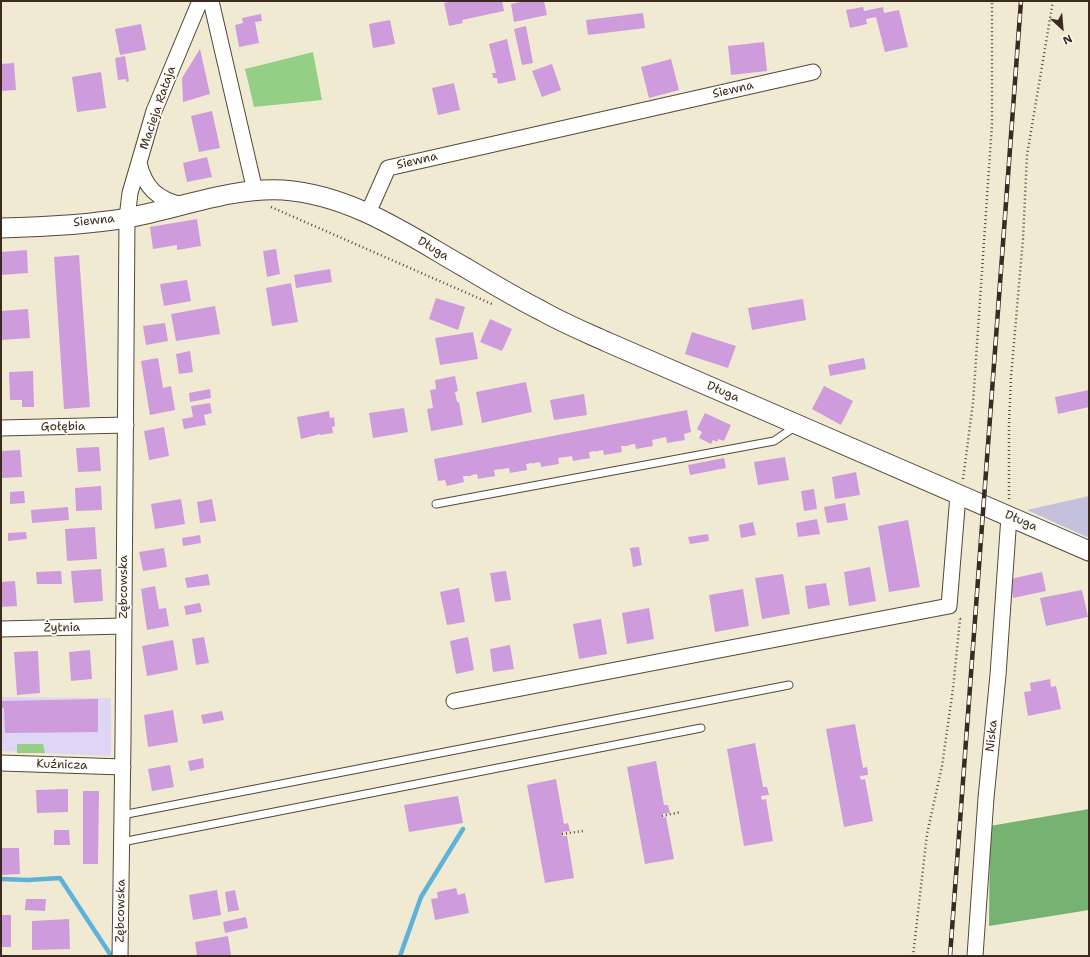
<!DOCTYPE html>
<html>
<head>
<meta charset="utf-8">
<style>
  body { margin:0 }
  #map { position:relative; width:1090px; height:957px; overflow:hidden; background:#f1ead3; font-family:"Shantell Sans",sans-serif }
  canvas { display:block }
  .frame { position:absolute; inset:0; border:2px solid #3b2a1e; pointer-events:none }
  .north { position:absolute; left:1042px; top:8px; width:40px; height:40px; -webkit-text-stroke:3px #fdfcf7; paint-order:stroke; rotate:154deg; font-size:11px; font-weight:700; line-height:16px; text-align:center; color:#3b2a1e }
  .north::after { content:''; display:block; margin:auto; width:14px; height:18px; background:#3b2a1e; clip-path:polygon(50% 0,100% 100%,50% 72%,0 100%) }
</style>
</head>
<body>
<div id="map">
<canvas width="1090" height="957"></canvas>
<div class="frame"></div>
<div class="north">N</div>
</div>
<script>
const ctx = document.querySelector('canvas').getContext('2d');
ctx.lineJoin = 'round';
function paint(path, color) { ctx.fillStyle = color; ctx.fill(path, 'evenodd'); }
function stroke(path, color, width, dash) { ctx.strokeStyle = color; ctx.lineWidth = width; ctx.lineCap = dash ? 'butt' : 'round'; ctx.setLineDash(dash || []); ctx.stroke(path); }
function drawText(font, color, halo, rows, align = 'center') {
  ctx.font = font + ' "Shantell Sans",sans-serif'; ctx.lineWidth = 3.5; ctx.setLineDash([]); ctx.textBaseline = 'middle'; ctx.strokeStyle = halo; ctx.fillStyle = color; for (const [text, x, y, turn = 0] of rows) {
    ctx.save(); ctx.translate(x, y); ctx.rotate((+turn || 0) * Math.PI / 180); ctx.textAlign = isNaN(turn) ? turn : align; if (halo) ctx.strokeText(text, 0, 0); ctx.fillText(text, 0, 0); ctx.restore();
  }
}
const built = new Path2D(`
  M1,697L111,698V756L1,751Z`);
const industrial = new Path2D(`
  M1089,496V538L1027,510Z`);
const green = new Path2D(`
  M313,52L322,100L254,107L245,69Z
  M17,744H43L45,753H17Z`);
const forest = new Path2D(`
  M1089,809V910L989,926L990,826Z`);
const stream = new Path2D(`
  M1,879L28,880L60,878L110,954
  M400,956L421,897L463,829`);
const building = new Path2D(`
  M451,1H502L504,11L462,20L463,23L449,26L444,3Z
  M525,1H544L547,15L514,22L511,4Z
  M863,7L864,11L883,7L884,13L899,10L908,47L885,52L876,17L866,19L867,24L850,28L846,10Z
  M643,13L645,28L588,35L586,20Z
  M261,14L262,21L255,22L259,43L239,47L235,25L243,23L242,18Z
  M390,20L395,44L373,48L369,24Z
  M141,24L146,50L120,55L115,29Z
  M526,26L533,63L522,65L514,29Z
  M507,39L516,80L498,84L497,78H493L492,73H496L489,44Z
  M764,42L767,71L731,75L728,46Z
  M200,49L210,94L183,102L182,78Z
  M125,56L129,81L126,82V79L118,80L115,58Z
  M671,59L679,90L649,98L641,67Z
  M14,63L16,90L1,91V64Z
  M552,64L561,90L542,97L532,71Z
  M101,72L106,108L77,112L72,77Z
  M454,83L460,110L438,115L432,88Z
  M212,111L220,148L199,152L191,116Z
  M207,157L212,177L187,182L183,163Z
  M197,219L201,246L177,250V245L153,249L150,227Z
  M276,249L280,274L267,277L263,251Z
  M27,250L28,273L1,275V252Z
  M79,255L90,407L64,409L54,257Z
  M330,269L332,282L296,288L294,275Z
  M187,280L191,301L164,306L160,284Z
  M291,283L298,322L272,326L266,288Z
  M436,298L465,307L458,330L429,319Z
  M803,299L806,320L752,330L748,308Z
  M215,306L220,334L176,341L171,314Z
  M28,309L30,338L1,340V311Z
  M490,319L512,329L502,351L480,342Z
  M165,323L168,341L146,345L143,326Z
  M473,332L478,359L440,365L435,338Z
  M692,332L736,346L728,368L685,354Z
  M190,351L193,372L179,374L176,354Z
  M158,358L163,388L171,386L175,410L150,415L141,361Z
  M864,358L866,369L830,376L828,365Z
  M33,371L34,407H22V400H10L9,372Z
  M455,376L458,391L455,392L457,402H459L463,425L431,431L427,409L433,408L430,390L436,389L435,380Z
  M526,382L532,412L482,423L476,392Z
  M824,386L853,401L841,425L812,409Z
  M210,389L211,398L190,402L189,393Z
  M1089,390V407L1058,414L1055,397Z
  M584,394L587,415L554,420L550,400Z
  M210,403L212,413L204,415L206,425L184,429L182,419L193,417L191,406Z
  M404,408L408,432L373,438L369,413Z
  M687,410L691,432L684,434L685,440L667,443L666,437L652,440L653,446L636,449L635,444L628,445L629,446H621L622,452L604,455L603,450L597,451V452L595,451L589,452L590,458L573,461L572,456L565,457V458L564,457L558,458L559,464L541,467L540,462L534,463L533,464L532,463L526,464L527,470L510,473L509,468L502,469L503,470L501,469L494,470L495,476L478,479L477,474L471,475V476H463L464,482L447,486L445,480L438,481L434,459Z
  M329,411L330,418L334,417L335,426L332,427L333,433L320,435V434L301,439L297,417Z
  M705,413L731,425L724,441L718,439L717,442L713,440L711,444L699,438L702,432L697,429Z
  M164,427L169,456L149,460L144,431Z
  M99,447L101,471L78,472L76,448Z
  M20,450L22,477L1,478V451Z
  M785,457L789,480L758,485L754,462Z
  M724,458L726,468L690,475L688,465Z
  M856,472L860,495L835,499L832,477Z
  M101,486L102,510L76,511L75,488Z
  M814,489L817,509L804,511L801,491Z
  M24,491L25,503L10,504V492Z
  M181,499L185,524L155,529L151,504Z
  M212,499L216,521L200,523L197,502Z
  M845,503L848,520L827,523L824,507Z
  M68,507L69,520L32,523L31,510Z
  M817,519L820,534L798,537L796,523Z
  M908,520L920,587L889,592L878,526Z
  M753,522L756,535L741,538L739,525Z
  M95,527L97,559L67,561L65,529Z
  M26,532L27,539L8,541V533Z
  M708,534L709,541L690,544L688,537Z
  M200,535L201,543L183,546L182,538Z
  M639,547L642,565L633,567L630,548Z
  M164,548L167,567L143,571L139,552Z
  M870,567L876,601L849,606L844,572Z
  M101,569L103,601L74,603L71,571Z
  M61,571L62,584H37L36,572Z
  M506,571L511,600L495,602L490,573Z
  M1042,572L1046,591L1013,598L1010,579Z
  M208,574L210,585L187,588L185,578Z
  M783,574L790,614L762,619L755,578Z
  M15,581L17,606L1,607V582Z
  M826,583L830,605L808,609L805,586Z
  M155,586L159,609L166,608L169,626L147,630L141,589Z
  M459,588L465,622L447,625L440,592Z
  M743,589L749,626L715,632L709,595Z
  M1082,590L1088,617L1046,626L1040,598Z
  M200,603L202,612L186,615L184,606Z
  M649,608L654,639L627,644L622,613Z
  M601,619L607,654L579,659L573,624Z
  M204,637L209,663L196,665L192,639Z
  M468,637L474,670L456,674L450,641Z
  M173,640L178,670L147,676L142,646Z
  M510,645L514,669L493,672L490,649Z
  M90,650L92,679L71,681L69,652Z
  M38,651L40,693L17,695L14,652Z
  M1050,679L1051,687L1056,686L1061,709L1028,716L1024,692L1031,691L1030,683Z
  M98,699V732L5,733L4,708H1V701Z
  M173,710L178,742L148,747L144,715Z
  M222,711L224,720L203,724L201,715Z
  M855,724L863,768L867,767L868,775L860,776L861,780L865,779L873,821L844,827L826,729Z
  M755,743L763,787H767L769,795L761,796L762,800L766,799L773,841L744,846L727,749Z
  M203,758L204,768L190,771L188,761Z
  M656,761L664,805H668L670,813L662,814V818L666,817L674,859L645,864L627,767Z
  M170,765L174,787L152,791L148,769Z
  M556,779L564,824L568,823L570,831L562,832V836H567L574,878L545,883L527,785Z
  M68,789V812L37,813L36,790Z
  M83,791H99L98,864H83Z
  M458,796L463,823L409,832L404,805Z
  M54,830H69L70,845H54Z
  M1,848H19L20,874L1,875Z
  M456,888L458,895L465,893L469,913L435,920L431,899L438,898L437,892Z
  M217,890L221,915L193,920L189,895Z
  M235,890L239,910L228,912L225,892Z
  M26,899H46L45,911L25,910Z
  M1,915H11V947H1Z
  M246,917L248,928L225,933L223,922Z
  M69,919L70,949L32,950V921Z
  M228,936L231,955L197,956L195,942Z`);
const path = new Path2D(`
  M271,207L492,304
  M963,479L973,403L992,124V1
  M1009,499V424L1011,377L1023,239L1027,155L1053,1
  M662,816L681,812
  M562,834L583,831
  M913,956L927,834L942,766L953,689L960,619L958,617`);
const service = new Path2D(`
  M436,504L774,441L796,426
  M122,815L789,685
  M122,842L701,728`);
const minor = new Path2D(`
  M211,1L255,191
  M139,163C145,188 157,199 182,205
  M368,213L388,168L813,72
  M1,428L126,425
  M1,629L124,626
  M454,701L949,606L958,495
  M1,763L123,767
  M120,956L123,740L127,218L130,193L154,111L200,1
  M975,956L986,798L998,675L1009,516`);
const tertiary = new Path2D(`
  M1,228C43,227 86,225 127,218C177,209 232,187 283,190C352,195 408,235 466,268C491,283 516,298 542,311C563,323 585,332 607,342L1089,551`);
const rail = new Path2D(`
  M950,956L1021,1`);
const streetNames = [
  ["Siewna",733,90,-13],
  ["Macieja Rataja",158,108,-71],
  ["Siewna",417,161,-13],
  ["Siewna",94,221,-6],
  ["Długa",433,249,31],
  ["Długa",723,392,23],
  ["Gołębia",63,427,-1],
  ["Długa",1021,521,23],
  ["Zębcowska",124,587,-90],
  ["Żytnia",62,628,-1],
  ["Niska",992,736,-84],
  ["Kuźnicza",62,765,2],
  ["Zębcowska",121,911,-89]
];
paint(built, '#dfd5f5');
paint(industrial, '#c3c1db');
paint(green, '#93cf85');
paint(forest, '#76b272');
stroke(stream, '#5db2d9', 4.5);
paint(building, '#ce9bdc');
stroke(service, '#564739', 9);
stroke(minor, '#564739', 17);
stroke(tertiary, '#564739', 21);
stroke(path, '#564739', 2.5, [1, 3]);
stroke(service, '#fff', 7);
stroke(minor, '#fff', 15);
stroke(tertiary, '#fff', 19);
stroke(rail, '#3b2a1e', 4.5);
stroke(rail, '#fdfcf7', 3, [9]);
drawText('12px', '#3b2a1e', '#fdfcf7', streetNames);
</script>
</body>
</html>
